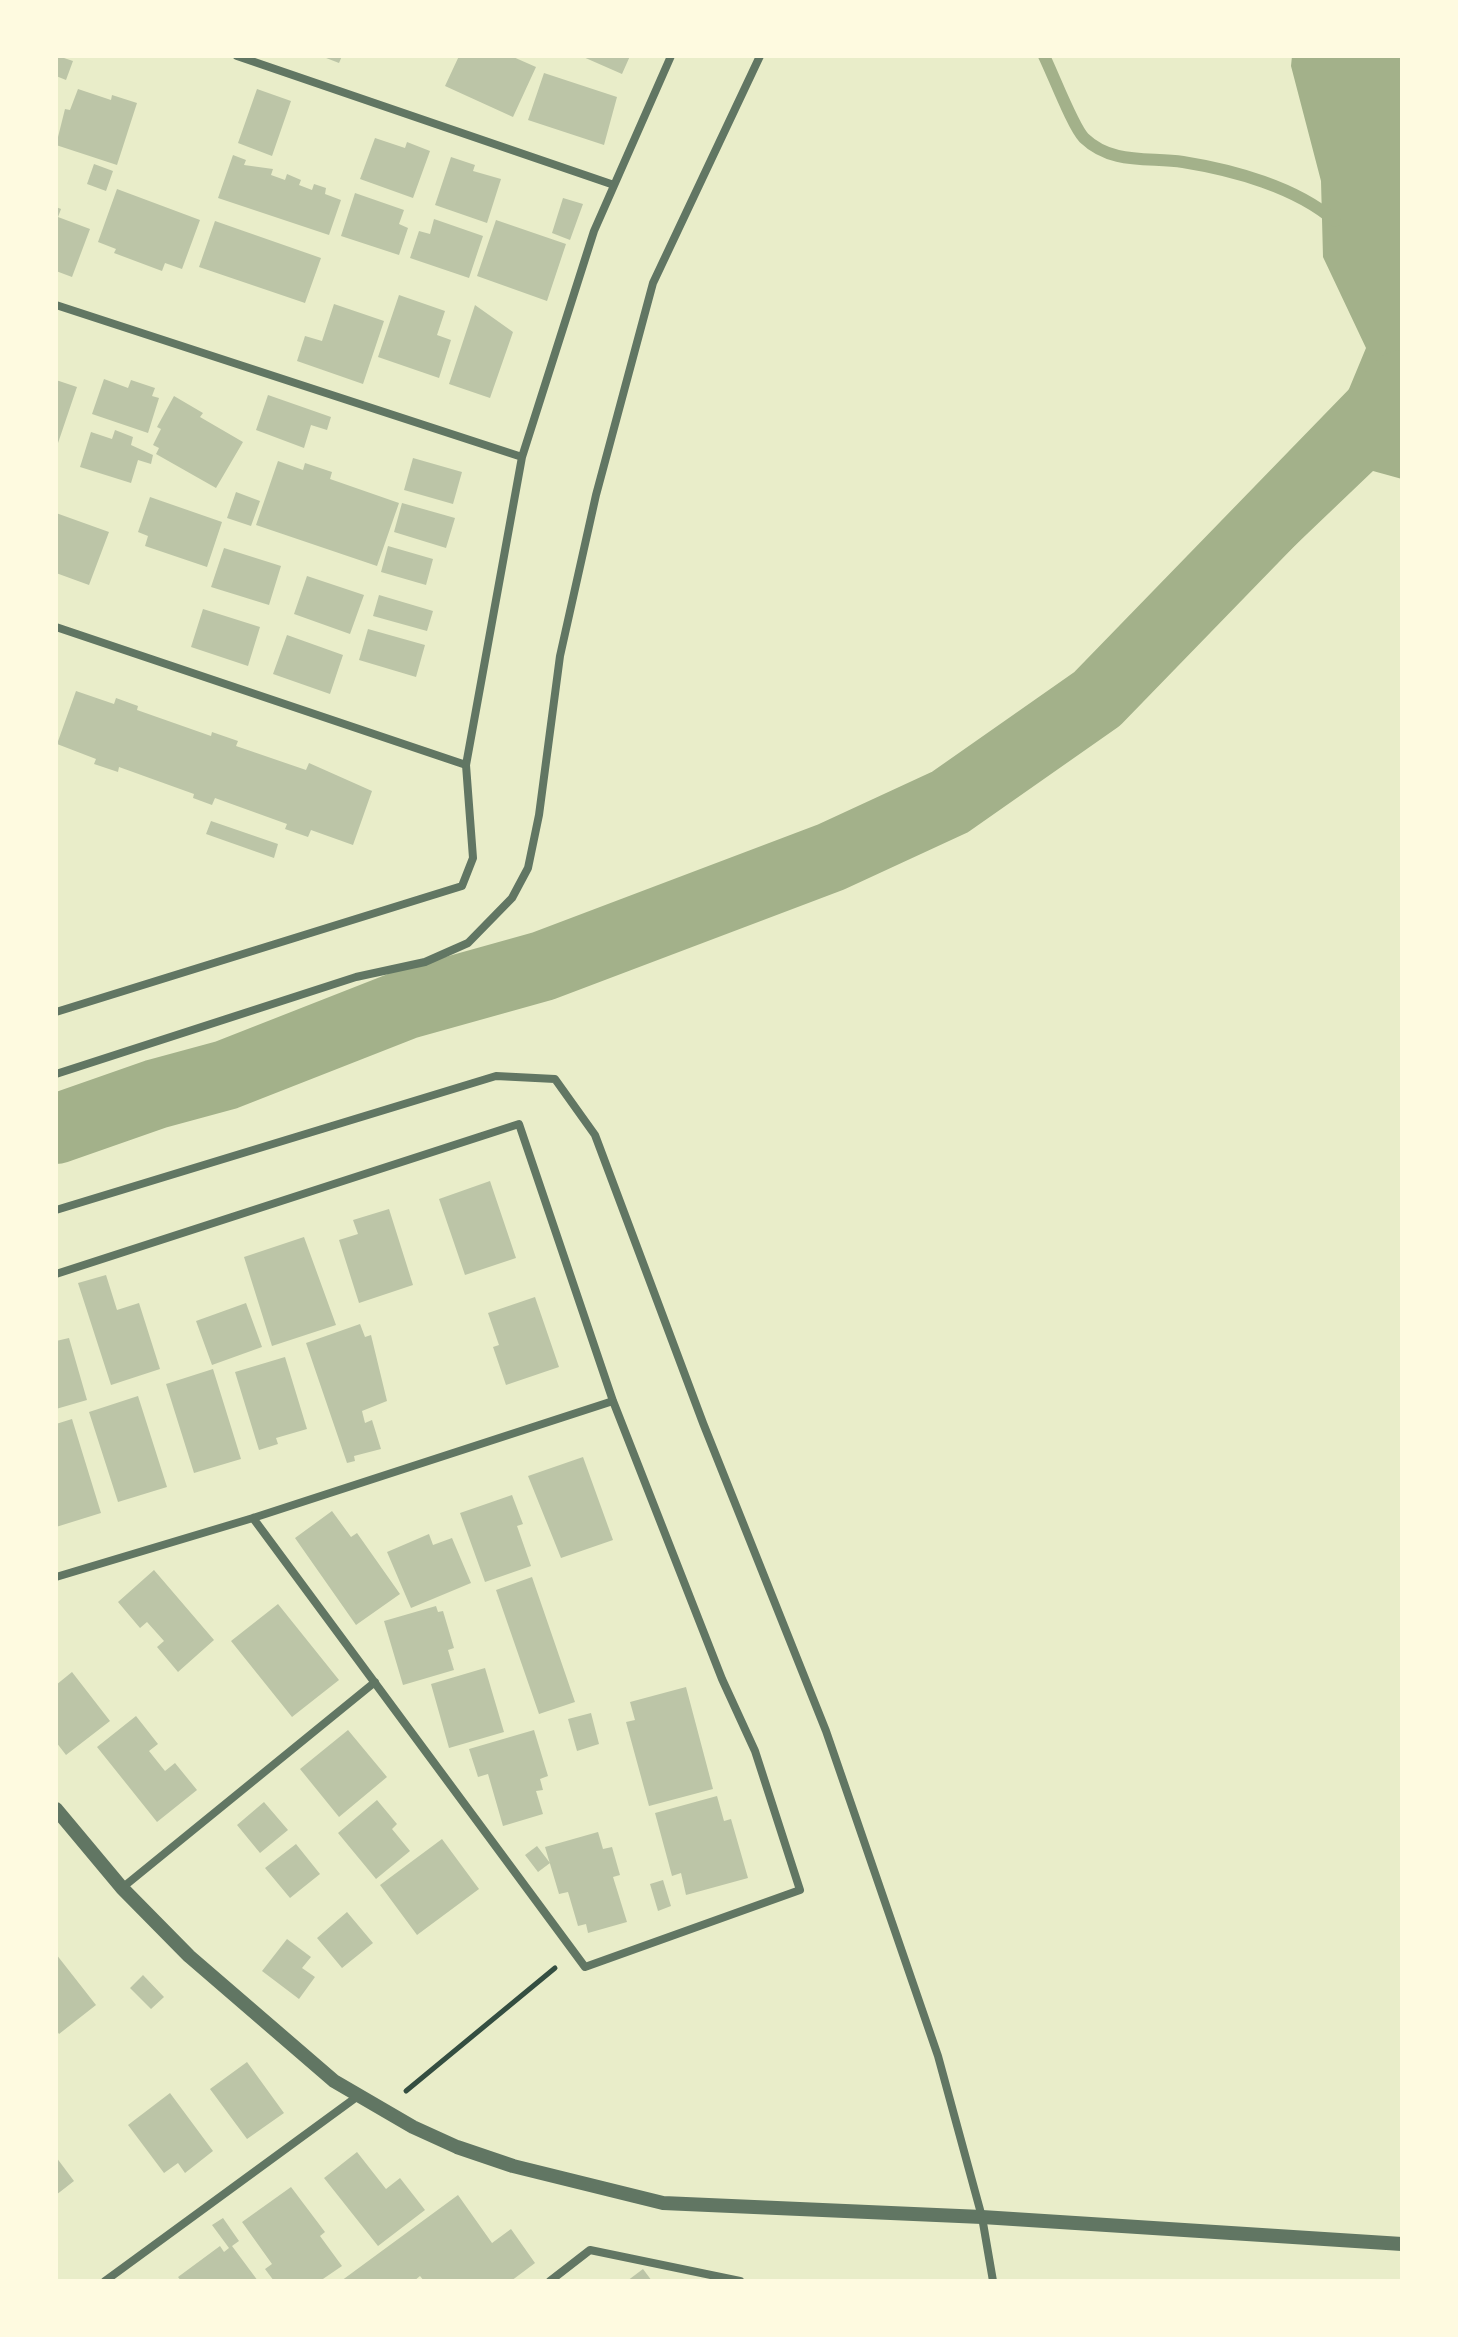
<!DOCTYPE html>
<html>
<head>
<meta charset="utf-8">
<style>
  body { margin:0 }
  #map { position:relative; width:1458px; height:2337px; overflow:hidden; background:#e9edc9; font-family:"Alegreya Sans",sans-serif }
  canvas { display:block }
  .frame { position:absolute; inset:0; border:58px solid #fefae0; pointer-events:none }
</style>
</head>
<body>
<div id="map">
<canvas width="1458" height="2337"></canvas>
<div class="frame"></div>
</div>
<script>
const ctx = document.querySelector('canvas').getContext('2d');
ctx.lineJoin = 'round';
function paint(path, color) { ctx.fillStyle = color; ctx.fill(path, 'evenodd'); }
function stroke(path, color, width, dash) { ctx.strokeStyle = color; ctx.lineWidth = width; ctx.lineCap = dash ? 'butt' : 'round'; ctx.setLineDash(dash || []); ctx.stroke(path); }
const water = new Path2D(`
  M1292,56H1402V479L1373,471L1219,618L1178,649L1108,682L1169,631L1310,483L1366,348L1323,257L1321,181L1291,66Z`);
const stream = new Path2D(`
  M1044,56C1053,74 1073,127 1084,138C1112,165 1149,157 1183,162C1233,170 1296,187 1335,221`);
const river = new Path2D(`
  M56,1129L156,1094L226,1075L407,1004L543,966L831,857L950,802L1097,699L1402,385`);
const building = new Path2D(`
  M58,56L73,61L66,80L56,76Z
  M321,56H342L339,63Z
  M459,56H511L536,67L513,117L445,86Z
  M581,56H630L622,74Z
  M544,73L617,97L604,145L528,120Z
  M78,89L111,100L112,95L137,103L117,165L56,145L65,109L70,110Z
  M257,89L291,101L272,156L238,143Z
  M375,138L405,148L407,142L430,151L413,198L360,179Z
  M233,155L246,160L244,165L273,169L271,175L285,180L287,174L301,180L299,185L312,190L314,184L326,188L325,194L341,200L329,235L218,198Z
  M451,157L475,165L473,171L501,179L487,223L435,205Z
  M94,164L113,171L106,191L87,184Z
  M117,189L200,220L182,269L165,263L162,271L114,253L116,249L98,242Z
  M355,193L404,210L399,224L408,228L399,255L341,236Z
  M563,198L583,204L570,240L552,233Z
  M56,207L61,209L58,217L90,229L72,277L56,271Z
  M434,219L483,236L469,278L410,258L419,231L430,234Z
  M496,220L566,244L547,301L477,276Z
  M215,221L321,258L305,303L199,267Z
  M399,295L445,311L437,335L451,340L439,378L378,357Z
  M334,304L384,321L363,384L297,361L305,336L322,341Z
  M475,305L513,332L490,398L449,384Z
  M104,379L128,388L131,380L155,388L152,396L159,398L148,433L92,414Z
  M56,380L77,387L57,446H56Z
  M268,395L331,417L327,430L311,425L304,448L256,430Z
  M174,396L203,413L200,417L243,442L216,488L156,454L159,448L153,445L161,429L157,427Z
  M115,430L133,437L131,445L153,455L151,464L138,460L131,483L80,467L91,432L112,439Z
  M413,458L462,472L453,504L404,490Z
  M278,461L303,470L305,463L332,472L330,479L399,503L377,566L256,525Z
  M236,492L260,501L251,526L227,518Z
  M150,497L222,522L207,567L145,546L148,536L138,532Z
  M402,503L455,518L446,548L394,532Z
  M56,513L109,532L89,585L56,573Z
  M388,546L433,559L426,585L381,572Z
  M224,548L281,566L269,605L211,587Z
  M307,576L364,595L350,634L294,614Z
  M379,595L433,611L427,631L373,616Z
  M203,609L260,627L248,666L191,647Z
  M368,629L425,645L416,677L359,660Z
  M287,635L343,655L330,694L273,674Z
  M76,691L114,704L116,698L138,706L137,710L211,736L212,732L238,741L236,746L306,770L309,763L372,791L353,845L311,830L308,837L285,829L287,824L215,798L212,805L193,798L194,794L119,767L118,772L94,764L96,759L57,744Z
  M211,821L278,844L274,858L206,834Z
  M490,1181L516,1258L465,1275L439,1199Z
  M389,1209L413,1285L359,1303L339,1240L358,1234L353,1220Z
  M304,1237L336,1325L272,1346L244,1257Z
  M106,1275L117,1310L139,1303L160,1369L111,1385L78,1283Z
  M535,1297L559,1367L506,1385L493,1347L499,1345L488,1313Z
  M246,1303L262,1347L212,1365L196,1321Z
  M360,1324L365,1337L371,1335L387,1401L362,1411L365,1423L372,1420L381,1449L354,1456L355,1461L347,1463L306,1343Z
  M69,1338L87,1400L56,1409V1341Z
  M285,1357L307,1429L276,1438L278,1444L259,1450L235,1372Z
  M213,1369L241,1459L194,1473L166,1384Z
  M138,1396L167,1487L118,1502L89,1412Z
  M72,1419L101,1513L56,1527V1424Z
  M583,1457L613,1540L561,1558L528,1476Z
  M512,1495L523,1524L517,1526L531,1566L485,1582L460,1513Z
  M332,1511L351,1537L357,1533L400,1594L356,1625L295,1538Z
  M429,1534L433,1545L452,1538L471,1583L411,1608L387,1552Z
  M154,1570L214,1640L178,1672L157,1647L164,1641L147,1622L140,1628L118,1602Z
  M532,1577L575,1702L539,1714L496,1590Z
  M278,1604L339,1680L292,1717L231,1641Z
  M436,1606L438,1612L443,1611L454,1648L448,1650L454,1670L403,1685L384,1621Z
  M485,1668L504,1732L449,1748L431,1684Z
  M72,1672L110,1721L66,1755L56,1742V1685Z
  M686,1687L713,1789L649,1806L626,1722L635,1720L630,1702Z
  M591,1713L599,1744L577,1751L568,1719Z
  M136,1716L158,1744L149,1751L165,1771L175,1763L197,1790L157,1822L97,1747Z
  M348,1730L387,1777L339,1817L300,1769Z
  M534,1730L548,1776L540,1779L543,1790L536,1791L543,1814L503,1826L488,1774L478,1777L469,1749Z
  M717,1796L724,1821L731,1819L748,1878L686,1895L681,1873L672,1876L655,1813Z
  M377,1800L397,1824L392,1829L410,1851L376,1879L338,1833Z
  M264,1802L288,1830L260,1853L237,1825Z
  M598,1832L603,1849L612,1847L620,1875L613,1877L627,1922L588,1933L586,1924L578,1926L568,1892L559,1894L545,1847Z
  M442,1839L479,1889L417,1935L380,1885Z
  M296,1844L320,1874L290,1898L265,1868Z
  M537,1846L550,1863L538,1872L525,1855Z
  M663,1880L671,1906L658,1911L650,1884Z
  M347,1912L373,1943L342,1968L317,1938Z
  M287,1939L311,1957L302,1968L315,1977L299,1999L262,1971Z
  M56,1954L96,2005L59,2034L56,2030Z
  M143,1975L164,1997L151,2009L130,1988Z
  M247,2062L284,2113L247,2139L210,2089Z
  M170,2093L213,2151L185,2173L178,2163L164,2173L128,2125Z
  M357,2152L386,2189L400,2178L425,2210L378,2246L324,2178Z
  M56,2157L74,2181L56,2195Z
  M291,2187L325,2232L320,2236L342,2266L320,2281H274L265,2269L272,2264L242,2222Z
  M458,2195L492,2243L511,2229L535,2263L511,2281H424L420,2276L414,2281H341Z
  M223,2218L239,2241L232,2246L258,2281H181L178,2277L220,2246L224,2252L229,2248L212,2225Z
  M643,2269L652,2281H627Z`);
const path = new Path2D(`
  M406,2091L555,1968`);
const minor = new Path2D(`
  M237,56L614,185
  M56,305L522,457
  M56,627L466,765
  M56,1012L462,886L473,858L466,765L522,457L594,231L671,56
  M56,1074L356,977L425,962L468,943L512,898L528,868L539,815L560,656L596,495L653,283L760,56
  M56,1210L496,1076L555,1079L595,1135L703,1423L826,1731L938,2056L982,2217L993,2281
  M56,1274L519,1124L613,1401L722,1679L755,1751L800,1890L585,1967L253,1518
  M56,1577L253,1518L613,1401
  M122,1888L375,1682
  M105,2281L358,2096
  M550,2281L590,2250L740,2281`);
const tertiary = new Path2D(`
  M56,1809L122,1888L189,1956L334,2081L413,2127L457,2147L513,2166L663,2203L982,2217L1402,2244`);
paint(water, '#a3b18a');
stroke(stream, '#a3b18a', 12);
stroke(river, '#a3b18a', 70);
paint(building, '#bcc5a7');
stroke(path, '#344e41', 5);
stroke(minor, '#617663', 8);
stroke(tertiary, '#617663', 14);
</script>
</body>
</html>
